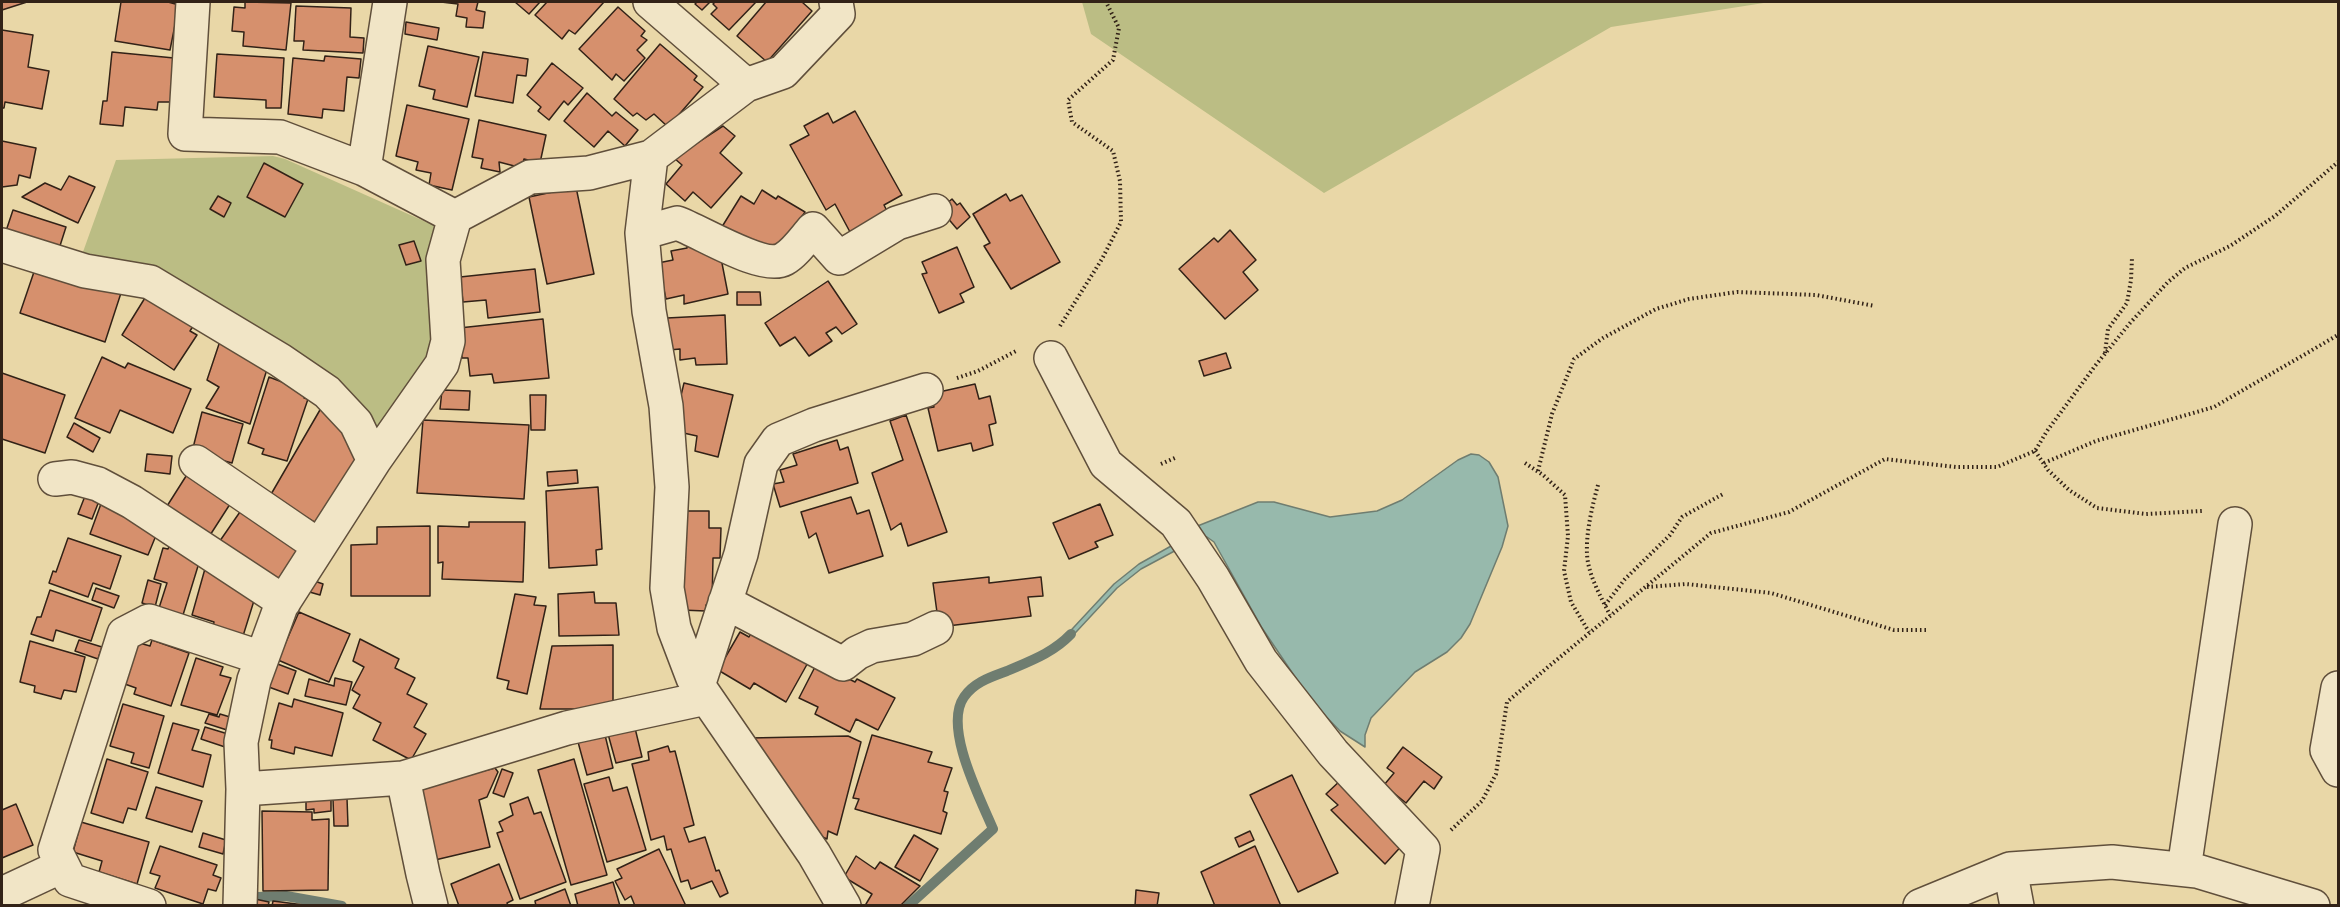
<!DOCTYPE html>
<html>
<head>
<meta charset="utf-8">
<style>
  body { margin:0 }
  #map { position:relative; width:2340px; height:907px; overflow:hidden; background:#e9d7a7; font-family:"IM FELL Double Pica",serif }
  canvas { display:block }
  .frame { position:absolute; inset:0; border:3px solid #322217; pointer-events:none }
</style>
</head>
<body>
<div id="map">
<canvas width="2340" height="907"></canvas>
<div class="frame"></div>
</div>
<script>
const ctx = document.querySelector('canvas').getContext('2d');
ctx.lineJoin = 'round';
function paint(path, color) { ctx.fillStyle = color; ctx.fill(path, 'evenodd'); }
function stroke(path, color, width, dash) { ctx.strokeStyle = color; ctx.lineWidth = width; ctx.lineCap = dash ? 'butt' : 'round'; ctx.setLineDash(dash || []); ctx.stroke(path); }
const green = new Path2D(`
  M1082,2H1770L1611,27L1324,193L1091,34Z
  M273,156L285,159L435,226L438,236L432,363L372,447L326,386L79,263L116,160Z`);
const water = new Path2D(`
  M1471,454L1479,455L1489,462L1498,477L1508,526L1502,547L1470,624L1461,638L1447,652L1415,672L1371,718L1365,735V747L1340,731L1312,702L1262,628L1214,542L1207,537L1201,536L1195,527L1258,502H1274L1330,517L1377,511L1402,500L1458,460Z
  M1180,541L1182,547L1141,569L1117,588L1064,645L1061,641L1114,584L1139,564Z`);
const stream = new Path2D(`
  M258,897L286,896L342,906
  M908,906L993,829C980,798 943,727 964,697C974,682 991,677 1007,671C1030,661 1053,653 1071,634`);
const building = new Path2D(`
  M2,2H27L2,10Z
  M121,2H168L179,5L170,50L115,41Z
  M245,2L291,3L286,50L243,46L244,32L232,31L234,7L245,8Z
  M441,2H478L476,10L485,12L483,28L466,27L467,18L456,16L458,4Z
  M515,2H540L529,14Z
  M547,2H604L575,34L569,30L562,39L535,15Z
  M697,2H710L702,10L695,4Z
  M715,2H756L729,30L711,14L717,8L713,4Z
  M766,2H802L812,11L767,62L737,36Z
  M296,6L351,8L350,37L364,38L363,53L303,50L304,41H294Z
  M618,7L645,31L641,36L647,40L637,50L645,58L624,81L616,74L612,80L579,49Z
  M406,22L439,28L437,40L405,34Z
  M2,30L33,35L28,67L49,71L42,109L5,102L4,108H2Z
  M660,44L697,76L694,80L703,87L668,127L654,114L646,120L637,113L633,116L614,99Z
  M428,46L479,57L467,107L433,99L435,90L419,86Z
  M112,52L174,58L171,102H158L157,110L125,107L123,126L100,124L103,101H107Z
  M483,52L528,59L526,76L517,75L513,103L475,96Z
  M217,54L284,58L281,108H266V100L214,97Z
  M325,56L361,59L359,78L347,77L344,111L323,109L322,118L288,114L293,58L324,61Z
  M552,63L583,88L568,105L564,101L549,120L538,111L541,107L527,95Z
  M587,93L612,116L616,112L638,130L625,146L608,131L594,147L564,121Z
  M407,105L469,119L452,190L429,185L431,173L416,170L418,162L396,156Z
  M855,111L902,195L884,205L887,211L850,232L835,204L826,210L790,145L809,135L804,126L828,113L833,123Z
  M479,120L546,135L540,163L524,159L522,168L499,162L500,172L481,168L483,159L472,157Z
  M723,126L735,136L720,153L742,173L711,208L693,192L685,201L666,184L682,165L674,158Z
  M2,141L36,148L30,178L19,175L17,185L2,187Z
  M264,163L303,184L285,217L247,197Z
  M69,176L95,187L78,223L22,197L45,183L61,190Z
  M576,187L594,274L547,284L529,197Z
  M762,190L776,199L778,196L805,212L779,252L720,230L741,196L754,204Z
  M1006,194L1010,201L1022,195L1060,262L1011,289L984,246L990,243L973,214Z
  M218,196L231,203L224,217L210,209Z
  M952,199L957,205L960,203L970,217L957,229L940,209Z
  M13,210L66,227L58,252L5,234Z
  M1230,230L1256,260L1243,272L1258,290L1225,319L1179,269L1214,238L1218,242Z
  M687,238L720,253L728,294L684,304V295L666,299L658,263L673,260L671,251L687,248Z
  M414,241L421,261L406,265L399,245Z
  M957,247L974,287L960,294L964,302L939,313L922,274L927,273L922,262Z
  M36,266L121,293L105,342L20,313Z
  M535,269L540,312L488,318L486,300L463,302L460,277Z
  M828,281L857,324L842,334L836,327L826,333L832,341L809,356L795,337L780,346L765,323Z
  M737,292H760L761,305H737Z
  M148,293L195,323L190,331L197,335L174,370L122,335Z
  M725,315L727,364L696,365L695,358L680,360V349L669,350L667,318Z
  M543,319L549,378L494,383L492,374L470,376L468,358H462L459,328Z
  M221,338L268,366L250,424L206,408L219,387L207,380Z
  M1226,353L1231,368L1204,376L1199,361Z
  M102,357L125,368L128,363L191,389L173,433L120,410L110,433L75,418Z
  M2,373L65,395L45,453L2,439Z
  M269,377L290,385L306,387L304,398L308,399L287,461L262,454L264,449L248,443Z
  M684,383L733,395L718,457L695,451L697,436L679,432L683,413L677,412Z
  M975,384L979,399L990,396L996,423L989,425L993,445L973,451L971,443L938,451L928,408L934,407L930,394Z
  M442,390L470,391L469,410L440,409Z
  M530,395H546L545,430H531Z
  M324,403L344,424L361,465L316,523L270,496Z
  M202,412L243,424L232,463L192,452Z
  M906,415L947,532L908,546L901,523L891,530L872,473L903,460L890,421Z
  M423,420L529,425L524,499L417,493Z
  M74,423L100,438L93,452L67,437Z
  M837,440L840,450L848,447L858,483L780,507L773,484L784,482L780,470L797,465L793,454Z
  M147,454L172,456L170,474L145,471Z
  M577,470L578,483L548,486L547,472Z
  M188,473L232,501L205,543L162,514Z
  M598,487L602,549L596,550L597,565L549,568L546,491Z
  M85,496L99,501L92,519L78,514Z
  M851,497L857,514L869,510L883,556L829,573L816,533L809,538L801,512Z
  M102,501L157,533L148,555L90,534Z
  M1100,504L1113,535L1095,542L1098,547L1069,559L1053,523Z
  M242,509L303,550L279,589L215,548Z
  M684,511H709V528H721L720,558H713L712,604L706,605V611L681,610Z
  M469,522H525L523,582L442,579L443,562L438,563V526L469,527Z
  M430,526V596H351V545L377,544V527Z
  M68,538L121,556L110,589L93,583L88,597L49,583L53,571L56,572Z
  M170,544L202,553L183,615L159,608L167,583L154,579L163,548L168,549Z
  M208,558L257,591L243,636L213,626L214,622L192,615Z
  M989,577V583L1041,577L1043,596L1028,597L1031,616L939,627L933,583Z
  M309,579L323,584L320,595L306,591Z
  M148,580L161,584L155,607L142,603Z
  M96,588L119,596L114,608L92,600Z
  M50,590L102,608L91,641L56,630L53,641L31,634L37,617H41Z
  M594,592L595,603H616L619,635L559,636L558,594Z
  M515,594L536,597L534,605L546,606L527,694L507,689L509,681L497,678Z
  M299,612L350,634L329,682L278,660Z
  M754,628L810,659L786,702L754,683L750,689L718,670L740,632L749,637Z
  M360,639L399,659L395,668L415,678L407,694L427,704L414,727L426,734L411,760L373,740L381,723L353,708L360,695L352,690L364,667L353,661Z
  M79,640L102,647L98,659L75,651Z
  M152,640L189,653L171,706L134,694L136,688L122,683L136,642L150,646Z
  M30,641L85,657L76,692L64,690L61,699L34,692L35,686L20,682Z
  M613,645V702L603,709H540L552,646Z
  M196,658L223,667L220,675L231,678L217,715L181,705Z
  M275,663L296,671L288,694L266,686Z
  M817,663L855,682L857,679L895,698L878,730L856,719L850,732L815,714L818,707L799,698Z
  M335,678L352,682L346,705L305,696L309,679L334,686Z
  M294,699L343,713L332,756L295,747L294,754L271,748L272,740H269L279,703L292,707Z
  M123,704L164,716L149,768L131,763L134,753L110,746Z
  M209,714L219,717L220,714L230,717L227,730L205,723Z
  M173,723L199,730L192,750L211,755L203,787L158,773Z
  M205,727L228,734L225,747L201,739Z
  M635,728L642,757L616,763L608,734Z
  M605,735L613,768L587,775L578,742Z
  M872,735L932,752L928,762L952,768L944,791L948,792L943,811L947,813L941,834L855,809L859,799L853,798Z
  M848,736L861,742L837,835L828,831L827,839L807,830L750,738Z
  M668,746L670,752L675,751L694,825L684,828L689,842L705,837L716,871L719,870L728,893L720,897L712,881L691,889L688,880L681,882L671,849L667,850L664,836L651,840L632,764L649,760L648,752Z
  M1403,747L1442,777L1434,789L1424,781L1406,803L1384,785L1394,773L1387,768Z
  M107,759L148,772L136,810L128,808L123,823L91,813Z
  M574,759L607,875L571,885L538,770Z
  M495,768L498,772L487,797L479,800L490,847L435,860L416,788Z
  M502,769L513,773L504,797L493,793Z
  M1292,775L1338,873L1298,892L1250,795Z
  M609,777L613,791L627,787L646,850L607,862L584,784Z
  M1343,778L1406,841L1385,864L1331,810L1338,805L1326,794Z
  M156,787L202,801L192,832L146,818Z
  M528,797L534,814L541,812L566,882L520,899L497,833L503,831L499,822L513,815L510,804Z
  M347,798L348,826H334L333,799Z
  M331,799V811L314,813V809L306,810V801Z
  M16,804L33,845L2,858V810Z
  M262,811L312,812V820L329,819L328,890L263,891Z
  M81,822L149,842L137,884L99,872L102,861L73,852Z
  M1250,831L1254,840L1239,847L1235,838Z
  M203,833L226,840L223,854L199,847Z
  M914,835L938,849L920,881L895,867Z
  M160,846L217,865L213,875L221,878L216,891L208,889L203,904L155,888L160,876L150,873Z
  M1255,846L1281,906H1215L1201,872Z
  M659,849L686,906H635L631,896L625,900L615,881L622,878L617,869Z
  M856,856L875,869L880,862L920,886L900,906H868L866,904L872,894L844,877Z
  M499,864L513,900L507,903L508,906H459L451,884Z
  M613,882L620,906H578L575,894Z
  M565,889L571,906H536L535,901Z
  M1136,890L1159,893L1157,906H1135Z
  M255,899L269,902L268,906H253Z
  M273,901L312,906H272Z`);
const path = new Path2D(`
  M1060,326L1102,259L1121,222L1120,181L1113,151L1072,122L1068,100L1113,60L1119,28L1106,2
  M2105,353L2108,329L2127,303L2131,280L2132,258
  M957,378L978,371L1016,351
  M2035,451L2048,470L2069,490L2097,508L2146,514L2202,511
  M1525,463L1543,475L1565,495L1568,536L1564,571L1571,602L1589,632
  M2044,463L2096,441L2214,407L2338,335
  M1161,464L1177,457
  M1538,471L1552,414L1574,359L1603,338L1656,309L1689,299L1737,292L1816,295L1875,306
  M1598,485C1592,507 1586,532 1587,554C1588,575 1601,597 1610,615
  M1647,587L1686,584L1771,593L1894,630H1928
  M1605,605L1625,579L1670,535L1682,517L1723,494
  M1451,830L1482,801L1496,774L1507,702L1548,667L1711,533L1789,512L1885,459L1956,467H1997L2035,451L2047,431L2095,366L2130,323L2168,282L2185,268L2230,246L2275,216L2338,162`);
const minor = new Path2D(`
  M193,2L185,134L280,137L364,169L455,217
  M650,2L746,85
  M651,157L642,233L649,311L666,406L672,487L667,588L674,628L693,678L814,854L844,906
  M364,169L390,2
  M642,233L677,223C700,231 763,271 784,259C795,253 805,238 813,229L839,258L897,223L935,211
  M2,245L85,271L150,282L280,360L327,392L356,423L374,461
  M1051,358L1106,464L1176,523L1213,578L1261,661L1333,753L1423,849L1412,906
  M196,462L319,546
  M55,479L72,477L98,484L132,502L284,602
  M725,602L843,664L857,653L872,646L913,639L936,628
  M698,686L741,554L761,464L778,440L814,425L926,390
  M2338,688L2327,750L2338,770
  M403,778L423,874L431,906
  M243,789L403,778L567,728L706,698
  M2010,869L2017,906
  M2184,869L2235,524
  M2,894L62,866
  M149,906L70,880L55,850L124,634L149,621L262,658
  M240,906L243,789L241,742L254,680L281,606L374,461L442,364L448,341L443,260L455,217L530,177L589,173L651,157L746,85L783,72L838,14L836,2
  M1920,906L2010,869L2112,862L2197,871L2313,906`);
paint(green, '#bbbd84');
paint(water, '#97b9ac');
stroke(water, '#6f7d70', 1.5);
stroke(stream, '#6f7d70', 10);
paint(building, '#d6906d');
stroke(building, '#322217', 1.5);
stroke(minor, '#604f3b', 36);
stroke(path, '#322217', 4, [1.5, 3]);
stroke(minor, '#f1e5c6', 33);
</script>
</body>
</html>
